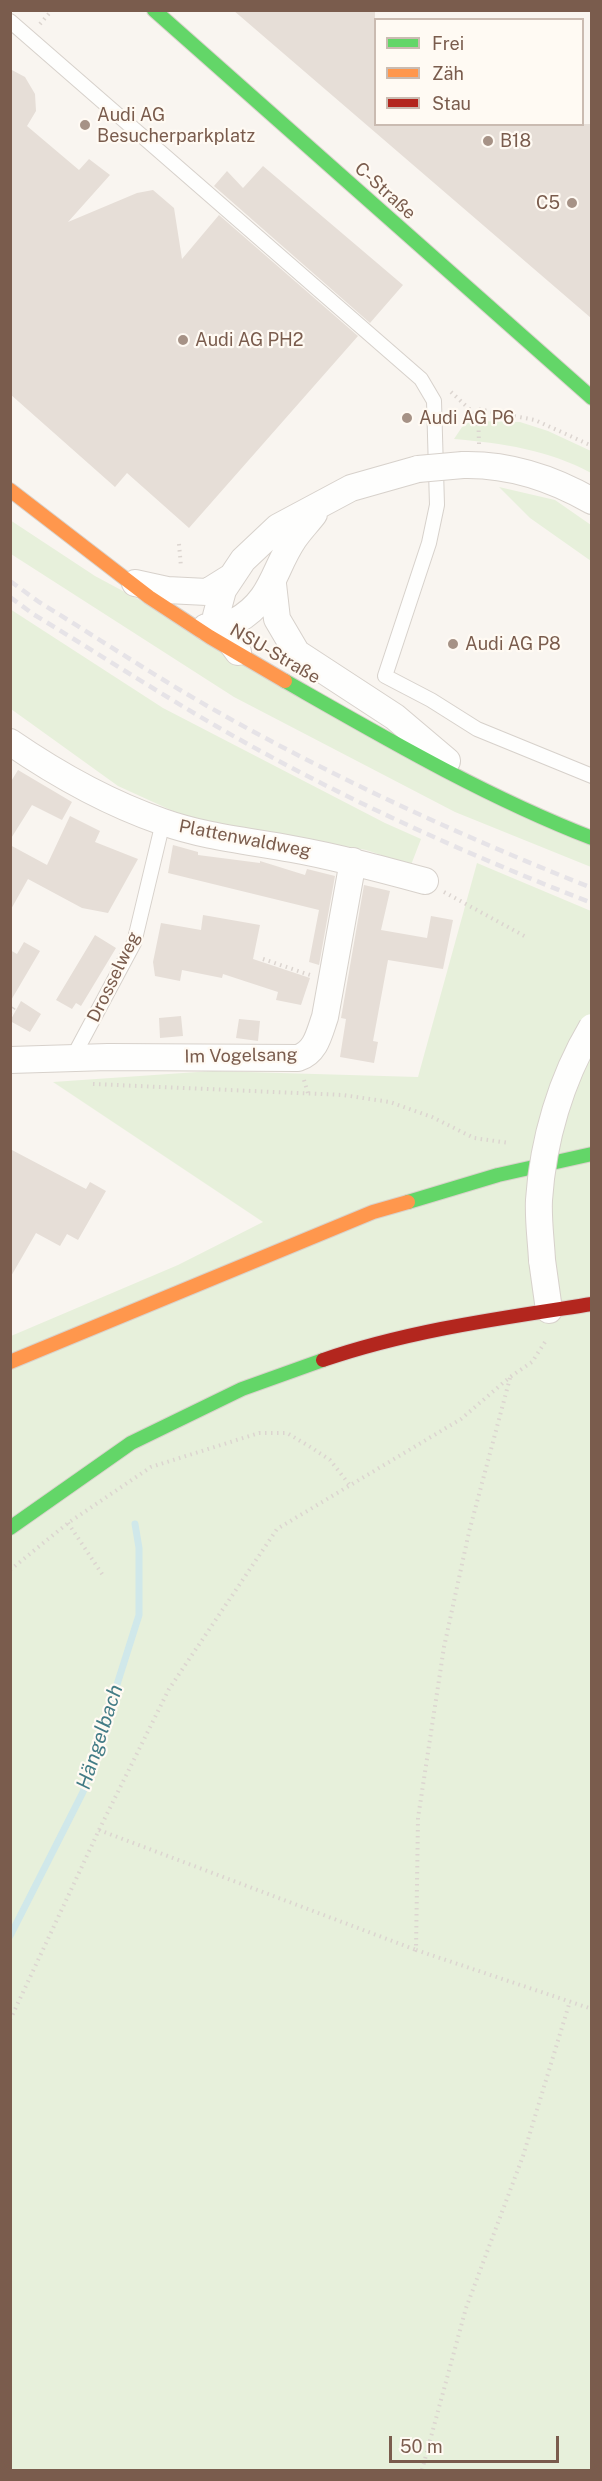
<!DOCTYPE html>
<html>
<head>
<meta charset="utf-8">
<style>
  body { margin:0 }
  #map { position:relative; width:602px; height:2481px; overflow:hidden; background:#f9f5f0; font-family:"Public Sans",sans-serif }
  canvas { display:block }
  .frame { position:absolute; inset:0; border:12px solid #7a5c4d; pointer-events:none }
  .legend { position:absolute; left:374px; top:18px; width:210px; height:108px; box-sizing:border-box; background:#fffaf3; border:2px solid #cabbb1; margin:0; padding:8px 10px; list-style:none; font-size:18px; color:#7a5c4d }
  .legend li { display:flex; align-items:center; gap:12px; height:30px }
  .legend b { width:30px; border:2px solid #cabbb1 }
  .scale { position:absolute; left:389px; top:2436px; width:170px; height:27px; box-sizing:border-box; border:3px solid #7a5c4d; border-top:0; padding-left:8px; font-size:18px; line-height:21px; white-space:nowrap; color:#7a5c4d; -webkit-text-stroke:4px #fffaf3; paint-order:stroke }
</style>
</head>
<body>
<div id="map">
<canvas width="602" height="2481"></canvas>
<div class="frame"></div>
<ul class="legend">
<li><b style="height:8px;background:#63d668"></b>Frei</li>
<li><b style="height:8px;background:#ff974d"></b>Zäh</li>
<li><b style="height:8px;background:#b3261e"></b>Stau</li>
</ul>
<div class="scale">50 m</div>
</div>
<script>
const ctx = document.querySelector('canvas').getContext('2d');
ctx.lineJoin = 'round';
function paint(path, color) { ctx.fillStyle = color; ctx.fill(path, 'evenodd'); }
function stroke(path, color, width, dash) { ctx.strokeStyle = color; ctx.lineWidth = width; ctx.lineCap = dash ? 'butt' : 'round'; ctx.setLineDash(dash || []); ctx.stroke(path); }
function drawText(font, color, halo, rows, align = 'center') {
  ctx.font = font + ' "Public Sans",sans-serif'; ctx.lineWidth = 4.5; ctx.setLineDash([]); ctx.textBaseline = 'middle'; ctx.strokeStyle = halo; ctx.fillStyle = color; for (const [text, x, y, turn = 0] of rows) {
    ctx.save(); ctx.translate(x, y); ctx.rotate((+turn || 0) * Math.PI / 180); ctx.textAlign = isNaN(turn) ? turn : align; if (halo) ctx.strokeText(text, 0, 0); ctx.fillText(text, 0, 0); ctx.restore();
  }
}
const green = new Path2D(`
  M471,421L520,422L548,431L591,451V473C549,450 502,443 454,439L462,427Z
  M499,487L555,500L591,525V561L530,518Z
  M10,520L95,576L591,843V867L455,812L234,697L11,554Z
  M10,609L163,708L385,823L421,839L411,865L366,850L186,817L118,786L11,709Z
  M477,863L591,911V2470H11V1336L178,1265L263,1222L53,1082L212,1071L418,1077Z`);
const stream = new Path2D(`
  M10,1936L83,1792L139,1615V1548L135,1524`);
const building = new Path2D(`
  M233,10H375V124H591V318Z
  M10,69L25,77L35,94L36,111L27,126L79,170L89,159L110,175L68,222L137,193L153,190L174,208L182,259L219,215L358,336L189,528L127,473L115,487L10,394Z
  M263,166L403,285L370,323L214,186L227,171L243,188Z
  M18,770L72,802L62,820L32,805L10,840V783Z
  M70,816L100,831L95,842L138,859L108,913L82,908L28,879L10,911V845L47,865Z
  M173,845L198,852V855L260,863V861L305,875L307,869L335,876L319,965L309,962L319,910L168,873Z
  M364,885L390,891L381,930L427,938L431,916L453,920L443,969L388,960L373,1041L378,1042L374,1063L340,1057L346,1019L341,1018Z
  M203,915L260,925L253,959L310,978L301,1005L276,1000L278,992L223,974L222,978L182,970L180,981L155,976L153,962L161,923L201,930Z
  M95,935L116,948L81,1006L76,1003L72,1009L56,1000Z
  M24,942L40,951L10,1002V950L17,954Z
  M21,1001L41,1014L30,1032L10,1021Z
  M181,1016L183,1036L160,1038L159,1018Z
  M239,1019L260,1021L258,1041L236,1038Z
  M10,1149L86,1189L90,1182L106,1191L78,1240L67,1234L60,1246L36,1233L10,1278Z`);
const path = new Path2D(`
  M40,24L52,10
  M451,392L477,416
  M479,444L478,409L535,420L592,446
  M179,544L181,567
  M444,892L528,938
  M263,959L310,975
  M10,1014L15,1006
  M304,1080L308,1093
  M93,1084L343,1095L390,1102L432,1117L474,1138L509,1143
  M510,1378L469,1532L444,1647L418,1818L416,1950L592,2009
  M68,1523L104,1577
  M10,1570L68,1523L151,1467L259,1433H287L312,1448L330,1460L349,1484
  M99,1830L416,1950
  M10,2020L99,1830L169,1689L277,1529L461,1419L510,1377L532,1362L547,1339
  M422,2470L466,2308L523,2156L570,2001`);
const lane = new Path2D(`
  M10,21L421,379L434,401L437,505L429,543L385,676L431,700L477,729L592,776
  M73,1057L134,943L163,822`);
const street = new Path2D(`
  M463,465C508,464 552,478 592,501
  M135,583L167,590L207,592L231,577
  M273,584L277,619L297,653L395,717L447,761
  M206,627C219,629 224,627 236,621C273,600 273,570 294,539C300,530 308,522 314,514
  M238,652L221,629L216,616L223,590L243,560L278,527L351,488L418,469
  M10,742C58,775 108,803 163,822C205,837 249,841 292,849C337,857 381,869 425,881
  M10,1060L108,1057L298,1058C316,1052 319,1034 325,1017L353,861
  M542,1260L549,1310`);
const fast = new Path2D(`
  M154,10L592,398
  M285,681C385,738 484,796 592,838
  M408,1202L498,1175L592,1154
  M10,1528L131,1443L242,1389L323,1360`);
const slow = new Path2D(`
  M10,490L149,597L210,637L285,681
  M10,1362L373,1212L408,1202`);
const jam = new Path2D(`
  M323,1360C410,1330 502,1318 592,1304`);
const rail = new Path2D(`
  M10,581L39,602C101,640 162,681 225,716C343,782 466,838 592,888
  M10,597L33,614C94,651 154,690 216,726C335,795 463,853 592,903`);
const streetBridge = new Path2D(`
  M418,469L463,465
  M542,1260C541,1240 538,1220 539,1200C543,1140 561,1079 592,1027`);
const markers = [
  [85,125,6,"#a69286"],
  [488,141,6,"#a69286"],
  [572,203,6,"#a69286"],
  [183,340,6,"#a69286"],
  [407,418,6,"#a69286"],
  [453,644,6,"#a69286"]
];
const poiNames = [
  ["Audi AG",97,115],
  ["Besucherparkplatz",97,136],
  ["B18",500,141],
  ["C5",560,203,"right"],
  ["Audi AG PH2",195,340],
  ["Audi AG P6",419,418],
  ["Audi AG P8",465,644]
];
const streetNames = [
  ["C-Straße",385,191,42],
  ["NSU-Straße",275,654,30],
  ["Plattenwaldweg",245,839,11],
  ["Drosselweg",114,977,-64],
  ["Im Vogelsang",241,1056,-1]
];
const waterNames = [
  ["Hängelbach",100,1737,-72]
];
paint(green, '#e7f0db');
stroke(stream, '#d0e8ea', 7);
paint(building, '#e6ded7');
stroke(lane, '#d7d1cb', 16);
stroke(street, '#d7d1cb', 28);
stroke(fast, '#d9d2cb', 16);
stroke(slow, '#d9d2cb', 16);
stroke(jam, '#d9d2cb', 16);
stroke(path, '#dcd5d0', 4, [1.5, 4.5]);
stroke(lane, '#fefefd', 14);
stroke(street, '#fefefd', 26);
stroke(fast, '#63d668', 14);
stroke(slow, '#ff974d', 14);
stroke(jam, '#b3261e', 14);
stroke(rail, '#e6e3e7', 4.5, [9, 6]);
stroke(streetBridge, '#d7d1cb', 28, []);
stroke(streetBridge, '#fefefd', 26);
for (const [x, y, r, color] of markers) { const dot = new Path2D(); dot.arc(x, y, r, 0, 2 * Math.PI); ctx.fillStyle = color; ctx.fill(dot); stroke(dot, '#fffaf3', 2); }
drawText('18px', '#7a5c4d', '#fffaf3', poiNames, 'left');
drawText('18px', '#7a5c4d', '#fffaf3', streetNames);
drawText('italic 20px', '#437c86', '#fffaf3', waterNames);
</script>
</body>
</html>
